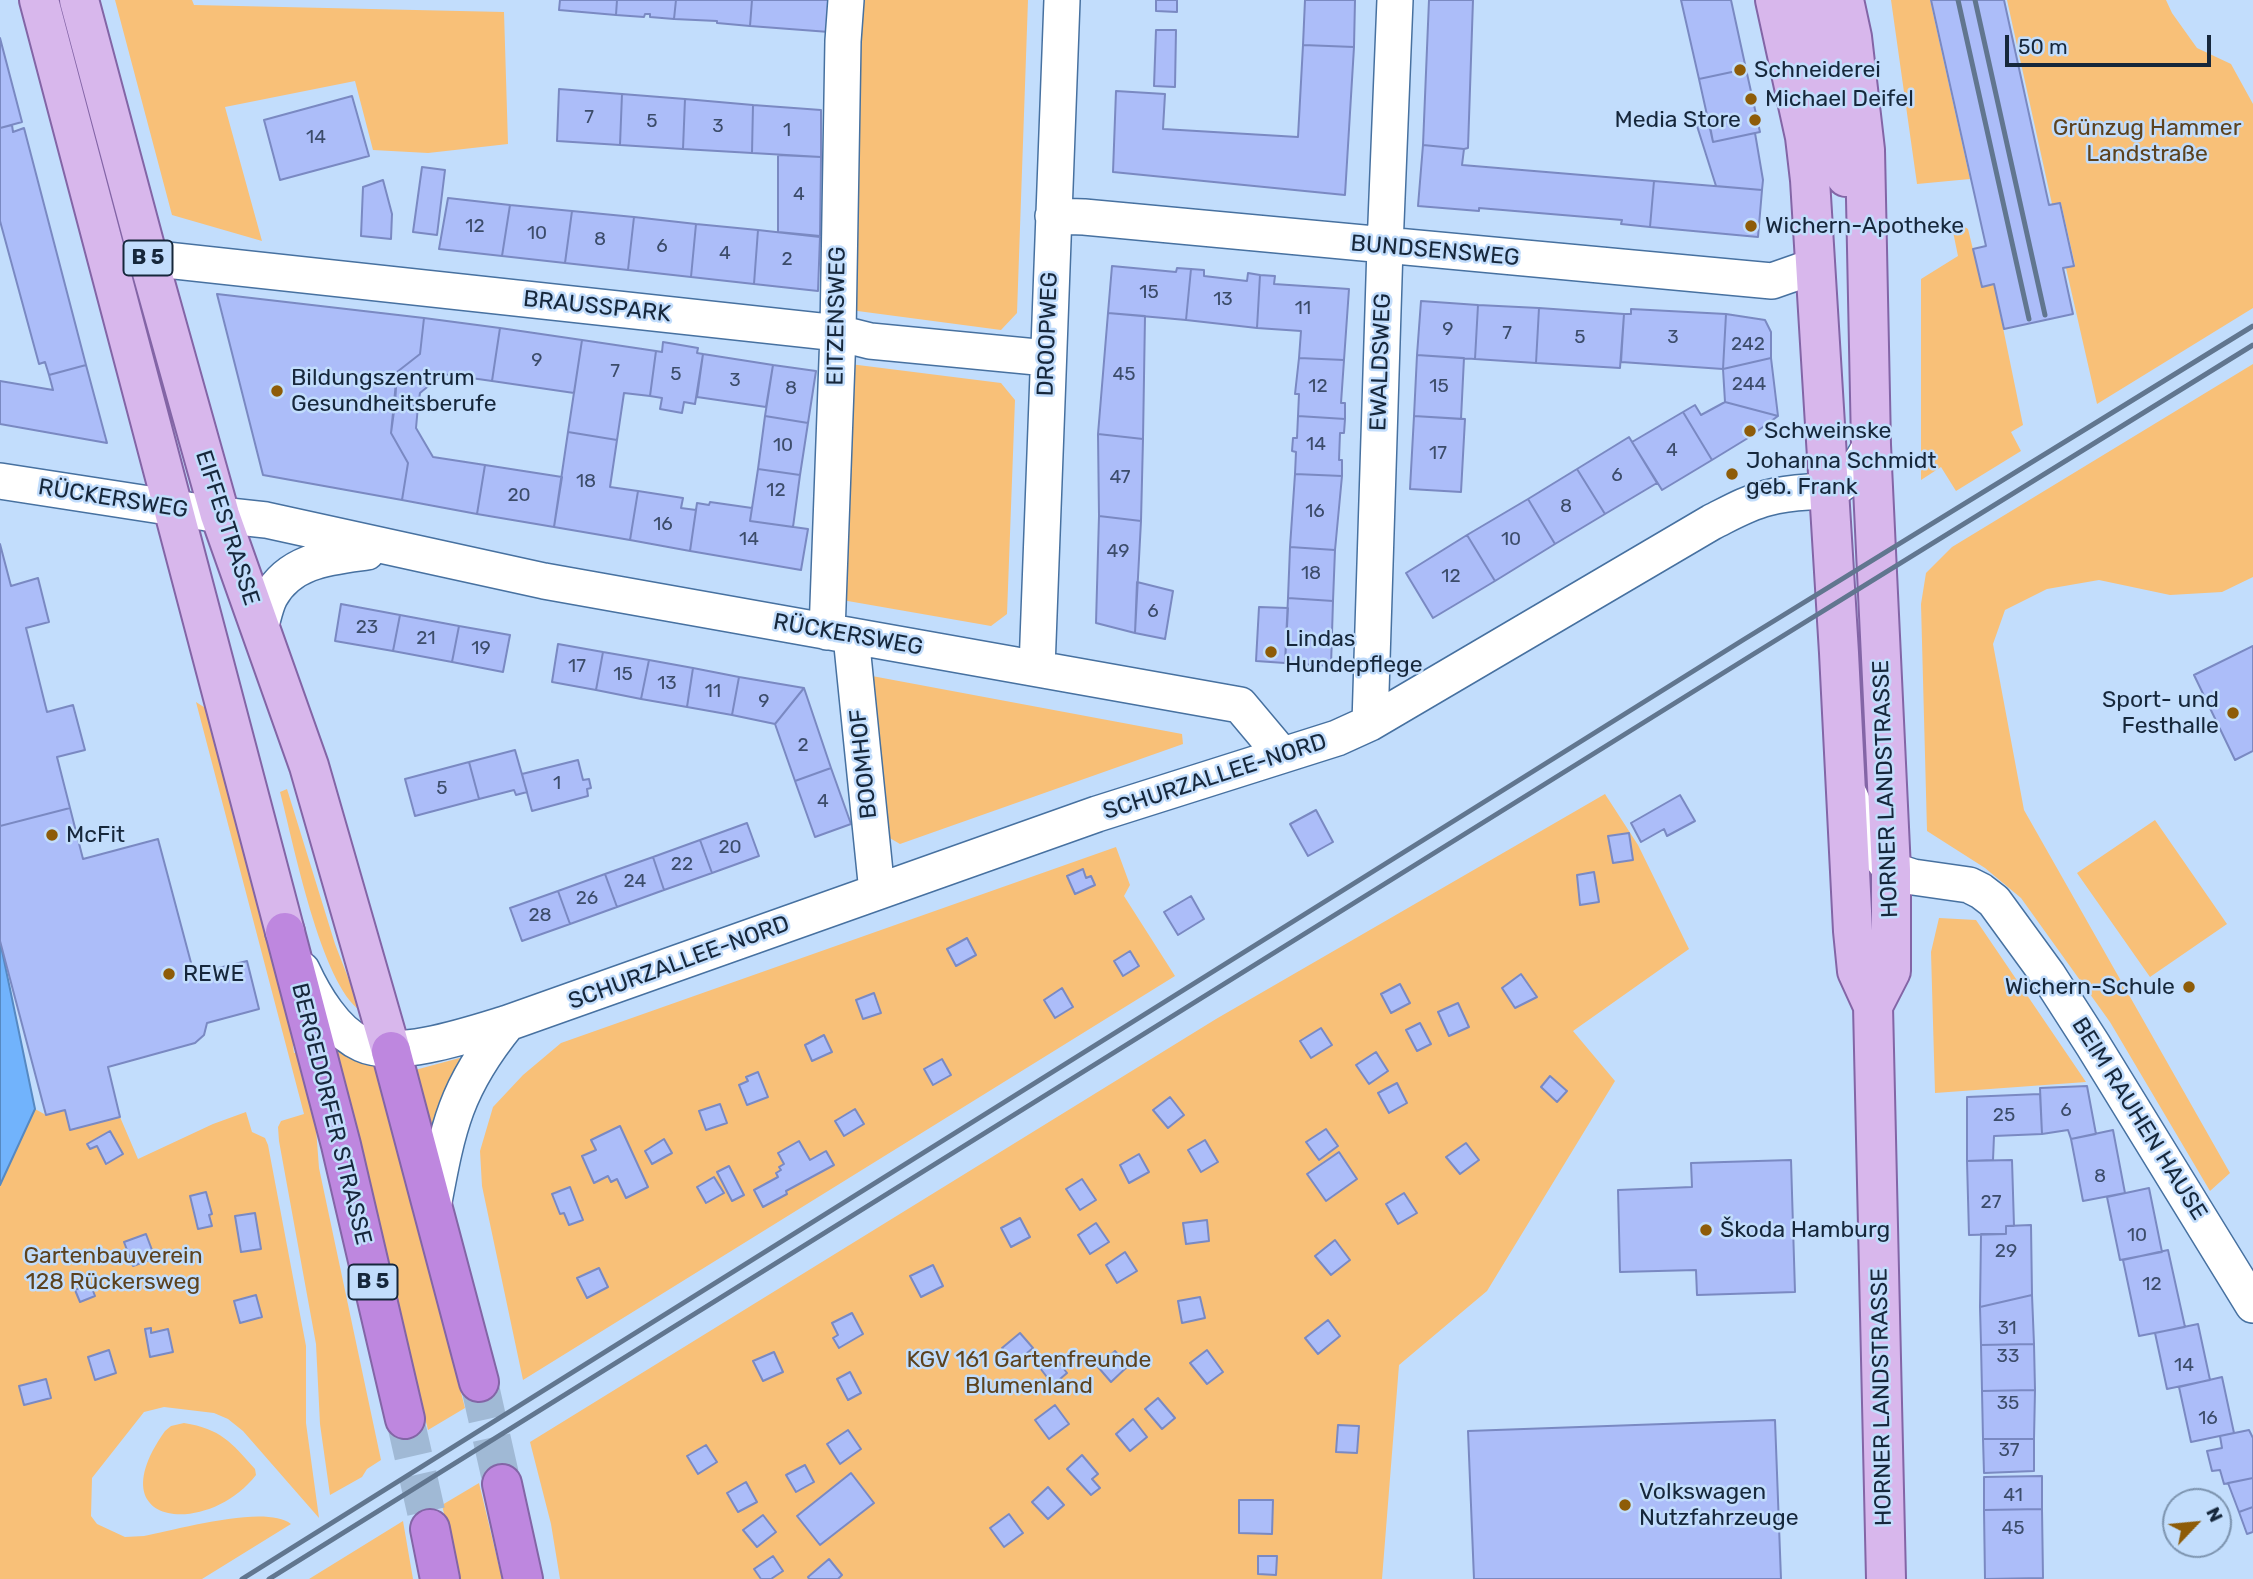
<!DOCTYPE html>
<html>
<head>
<meta charset="utf-8">
<style>
  body { margin:0 }
  #map { position:relative; width:2253px; height:1579px; overflow:hidden; background:#c2ddfc; font-family:Rubik,sans-serif }
  canvas { display:block }
  .north { position:absolute; left:2162px; top:1488px; width:70px; height:70px; box-sizing:border-box; background:#c2ddfc; border:2px solid #7d94af; border-radius:50%; rotate:64deg; font-size:19px; font-weight:700; line-height:28px; text-align:center; color:#16273b }
  .north::after { content:''; display:block; margin:auto; width:24px; height:32px; background:#8e5c08; clip-path:polygon(50% 0,100% 100%,50% 72%,0 100%) }
  .scale { position:absolute; left:2005px; top:35px; width:206px; height:32px; box-sizing:border-box; border:4px solid #16273b; border-top:0; padding-left:9px; font-size:21px; line-height:24px; white-space:nowrap; color:#16273b; -webkit-text-stroke:5px #c2ddfc; paint-order:stroke }
</style>
</head>
<body>
<div id="map">
<canvas width="2253" height="1579"></canvas>
<div class="north">N</div>
<div class="scale">50 m</div>
</div>
<script>
const ctx = document.querySelector('canvas').getContext('2d');
ctx.lineJoin = 'round';
function paint(path, color) { ctx.fillStyle = color; ctx.fill(path, 'evenodd'); }
function stroke(path, color, width, dash) { ctx.strokeStyle = color; ctx.lineWidth = width; ctx.lineCap = dash ? 'butt' : 'round'; ctx.setLineDash(dash || []); ctx.stroke(path); }
function drawText(font, color, halo, rows, align = 'center') {
  ctx.font = font + ' Rubik,sans-serif'; ctx.lineWidth = 5; ctx.setLineDash([]); ctx.textBaseline = 'middle'; ctx.strokeStyle = halo; ctx.fillStyle = color; for (const [text, x, y, turn = 0] of rows) {
    ctx.save(); ctx.translate(x, y); ctx.rotate((+turn || 0) * Math.PI / 180); ctx.textAlign = isNaN(turn) ? turn : align; if (halo) ctx.strokeText(text, 0, 0); ctx.fillText(text, 0, 0); ctx.restore();
  }
}
const green = new Path2D(`
  M115,0H192L194,5L504,12L508,144L428,153L373,150L355,81L225,107L262,241L172,215Z
  M861,0H1028L1017,313L1001,330L850,310Z
  M1891,0H1930L1970,179L1917,184Z
  M2007,0H2166L2172,13L2197,48L2231,64L2253,104V308L2097,404L2066,268L2075,265L2061,203L2052,204Z
  M1951,222L1959,223L1968,229L1982,286L1994,284L2023,425L2011,432L2021,451L1956,491L1941,467L1921,480V279L1958,256Z
  M850,364L1001,383L1015,400L1007,614L991,626L842,600Z
  M2253,364V577L2222,592L2170,595L2099,580L2047,589L2005,610L1993,644L2024,810L2230,1173L2210,1191L2110,1022L2021,898L1985,868L1927,831L1921,604L1926,573L1952,547Z
  M872,676L1182,734L1183,744L900,844L888,837Z
  M196,702L210,711L260,905L257,907L259,914L262,913L296,1045L293,1046L294,1053L298,1052L315,1115L319,1168L381,1460L367,1469L362,1477L330,1495L320,1424L316,1344L279,1141L278,1127L281,1121L304,1114Z
  M287,789L335,944L361,1011C321,985 293,841 280,792Z
  M1605,794L1638,845L1689,949L1573,1031L1615,1081L1487,1291L1399,1365L1382,1579H560L551,1524L530,1442L1216,1019Z
  M2155,820L2227,924L2150,977L2077,873Z
  M1116,847L1130,885L1124,896L1175,976L523,1380L482,1186L480,1151L493,1107L523,1075L561,1043Z
  M1939,918L1976,920L2086,1082L1935,1093L1931,952Z
  M331,1039L376,1060L465,1408L428,1430Z
  M467,1056L431,1131L415,1070Z
  M35,1109L46,1115L65,1110L71,1130L120,1117L138,1159L213,1124L246,1112L252,1132L265,1138L268,1145L306,1346V1423L319,1518L243,1431L228,1419L214,1413L164,1407L144,1412L92,1478L91,1516L97,1524L125,1537L144,1536C177,1530 265,1504 291,1524L202,1579H0V1185Z
  M184,1423C221,1429 231,1442 255,1469L256,1475C208,1537 96,1528 165,1431L171,1426Z
  M479,1483L502,1579H459L442,1505Z
  M403,1521L413,1579H309Z`);
const water = new Path2D(`
  M0,941L35,1109L0,1185Z`);
const building = new Path2D(`
  M560,0H617L616,15L559,10Z
  M617,0H676L674,19L650,17V14H645L644,17L616,15Z
  M676,0H752L750,26L717,23V21L674,19Z
  M752,0H830L829,32L750,26Z
  M1156,0H1177V12L1156,11Z
  M1305,0H1355L1354,47L1303,45Z
  M1429,0H1473L1468,148L1464,149L1423,145Z
  M1681,0H1731L1746,69L1699,79Z
  M1931,0H2004L2049,205L2060,203L2074,266L2063,268L2073,314L2004,329L1994,284L1982,287L1973,249L1986,246Z
  M1156,30H1176L1175,87L1154,86Z
  M0,38L22,122L0,128Z
  M1303,45L1354,47L1345,195L1113,172L1116,91L1165,94L1163,129L1298,137Z
  M1746,69L1760,132L1713,142L1699,79Z
  M559,89L622,94L620,145L557,141Z
  M622,94L685,99L683,149L620,145Z
  M352,96L369,156L280,180L264,120Z
  M685,99L753,105L752,153L683,149Z
  M753,105L821,110V157L752,153Z
  M12,125L13,132L24,128L86,365L49,375L45,362L39,364L0,221V128Z
  M1697,126H1710L1713,142L1755,133L1763,180L1762,190L1716,186Z
  M1423,145L1464,149L1462,165L1654,181L1650,227L1621,224L1622,220L1479,208V211L1418,206Z
  M778,155L821,157L820,236L778,232Z
  M422,167L445,170L437,235L413,232Z
  M383,180L392,214L391,239L361,236L363,187Z
  M1654,181L1762,190L1758,237L1650,227Z
  M448,198L510,205L502,256L439,249Z
  M510,205L572,211L565,263L502,256Z
  M572,211L634,217L628,270L565,263Z
  M634,217L696,224L691,277L628,270Z
  M696,224L758,230L754,284L691,277Z
  M758,230L820,237L818,291L754,284Z
  M1112,266L1176,272L1177,268L1191,269L1186,320L1108,313Z
  M1191,269L1204,270V276L1247,281L1248,273L1260,275L1257,328L1186,320Z
  M1260,275L1275,276L1274,284L1349,289L1344,360L1299,358L1301,331L1257,328Z
  M217,294L424,318L420,354L397,372L391,433L408,463L402,500L263,475Z
  M1421,301L1478,305L1475,359L1417,355Z
  M1478,305L1539,308L1536,363L1475,359Z
  M1539,308L1624,314L1620,368L1536,363Z
  M1631,309L1726,314L1723,369L1621,362L1624,314H1631Z
  M1108,313L1145,316L1143,439L1098,434Z
  M1726,314L1765,320L1771,332V358L1723,369Z
  M424,318L500,328L492,381L443,374L420,393L418,406L395,404L397,372L420,354Z
  M500,328L582,340L574,393L492,381Z
  M582,340L656,351L650,396L624,393L617,440L568,432Z
  M663,342L698,348L697,353L703,354L695,404L684,402L682,413L660,409L662,398L650,396L656,351L662,352Z
  M703,354L773,365L766,407L697,397Z
  M1417,355L1464,358L1461,419L1414,416Z
  M1299,358L1344,360L1341,403H1345V419L1298,416L1299,394H1295Z
  M1771,358L1778,416L1725,402L1723,369Z
  M86,365L107,443L0,424V381L53,390L49,375Z
  M773,365L816,371L808,423L765,416Z
  M1725,402L1778,416L1748,438L1712,460L1683,412L1695,405L1701,415Z
  M395,404L418,406L416,428L433,457L485,465L477,514L402,500L408,463L391,433Z
  M1683,412L1712,460L1662,490L1632,442Z
  M765,416L808,423L800,475L758,469Z
  M1298,416L1345,419L1344,433H1340L1339,460H1342V476L1295,474L1296,452L1292,451L1293,438H1297Z
  M1414,416L1465,419L1461,492L1410,489Z
  M568,432L617,440L610,487L638,491L630,540L554,527Z
  M1098,434L1143,439L1141,521L1099,516Z
  M1629,437L1657,483L1605,514L1577,469Z
  M485,465L562,477L554,527L477,514Z
  M758,469L800,475L793,527L750,521Z
  M1577,469L1605,514L1555,544L1528,499Z
  M1295,474L1342,476L1335,550L1290,547Z
  M638,491L683,498L681,508L696,510L690,551L630,540Z
  M1528,499L1555,544L1495,581L1467,535Z
  M710,502L752,508L750,521L808,529L801,570L690,551L697,503L709,505Z
  M1099,516L1141,521L1135,633L1096,623Z
  M1467,535L1495,581L1433,618L1406,573Z
  M0,544L11,586L38,578L49,622L26,628L47,712L73,705L85,750L57,757L70,808L0,826Z
  M1290,547L1335,550L1333,601L1288,598Z
  M1137,582L1173,591L1165,639L1135,633Z
  M1288,598L1333,601L1331,666L1285,663Z
  M341,604L400,615L393,651L335,641Z
  M1259,607L1288,608L1285,663L1256,661Z
  M400,615L459,626L452,662L393,651Z
  M459,626L510,635L503,672L452,662Z
  M558,644L603,652L596,690L552,682Z
  M2253,646V751L2235,760L2194,675Z
  M603,652L649,660L641,699L596,690Z
  M649,660L693,668L687,707L641,699Z
  M693,668L739,677L732,715L687,707Z
  M739,677L804,688L775,724L732,715Z
  M804,688L831,768L795,781L775,724Z
  M515,750L527,792L516,795L514,790L479,799L469,762Z
  M578,760L583,780L589,779L591,788L587,789L588,796L532,811L522,774Z
  M469,762L479,799L415,816L405,779Z
  M831,768L851,824L815,837L795,781Z
  M1680,795L1695,821L1667,836L1664,829L1641,842L1631,823Z
  M70,808L83,859L158,839L194,974L247,961L259,1009L207,1023L204,1035L195,1043L108,1067L120,1117L70,1130L65,1110L46,1115L0,941V826Z
  M1316,810L1333,842L1308,856L1290,824Z
  M747,823L759,856L712,873L700,840Z
  M1629,833L1633,860L1613,863L1608,836Z
  M700,840L712,873L664,890L653,857Z
  M653,857L664,890L617,907L605,874Z
  M1083,869L1086,878L1091,876L1095,885L1075,894L1067,876Z
  M1594,872L1599,902L1580,905L1577,875Z
  M605,874L617,907L570,924L558,891Z
  M558,891L570,924L522,941L510,908Z
  M1191,896L1204,919L1178,935L1164,912Z
  M967,938L976,955L956,966L947,949Z
  M1130,951L1139,966L1123,976L1114,961Z
  M1521,974L1537,997L1515,1008L1502,988Z
  M1400,984L1410,1003L1391,1013L1381,994Z
  M1062,988L1073,1007L1055,1018L1044,1000Z
  M874,993L881,1013L863,1019L856,1000Z
  M1458,1003L1469,1027L1449,1036L1438,1012Z
  M1420,1023L1431,1044L1417,1051L1406,1030Z
  M1321,1028L1332,1045L1311,1058L1300,1041Z
  M824,1035L832,1052L812,1061L805,1045Z
  M1376,1052L1388,1071L1369,1084L1356,1065Z
  M942,1059L951,1075L933,1085L924,1069Z
  M758,1072L768,1097L747,1105L739,1085L748,1081L746,1077Z
  M1550,1076L1567,1091L1557,1102L1541,1087Z
  M1397,1083L1407,1103L1389,1113L1378,1093Z
  M2087,1086L2096,1134L2071,1139L2068,1130L2042,1134L2040,1088Z
  M2040,1094L2042,1134L1994,1136L1993,1160L1967,1161V1097Z
  M1170,1097L1184,1115L1168,1128L1153,1110Z
  M720,1104L727,1123L706,1130L699,1111Z
  M855,1109L864,1124L844,1136L835,1121Z
  M620,1126L648,1187L626,1198L617,1179L611,1182L608,1176L594,1183L582,1156L596,1150L591,1140Z
  M1326,1129L1338,1146L1319,1160L1306,1142Z
  M2113,1130L2125,1193L2083,1201L2071,1139Z
  M110,1131L123,1154L106,1164L97,1146L90,1149L87,1144Z
  M664,1139L672,1153L652,1164L645,1151Z
  M1205,1140L1218,1162L1201,1172L1188,1150Z
  M799,1141L810,1160L826,1151L834,1165L786,1191L787,1194L763,1207L754,1190L778,1177L776,1173L781,1170L779,1167L784,1164L778,1153Z
  M1466,1143L1479,1160L1460,1174L1446,1157Z
  M1339,1152L1357,1179L1326,1201L1307,1174Z
  M1139,1154L1149,1172L1129,1183L1120,1165Z
  M1791,1160L1795,1292L1697,1295L1696,1270L1620,1272L1618,1190L1692,1187L1691,1163Z
  M2012,1160L2014,1226H2006V1234L1969,1235L1967,1161Z
  M729,1166L744,1195L732,1201L717,1172Z
  M714,1177L724,1193L706,1203L697,1187Z
  M1082,1179L1096,1200L1080,1210L1066,1189Z
  M570,1187L583,1220L569,1225L564,1213L560,1214L552,1194Z
  M2149,1188L2162,1252L2120,1260L2107,1197Z
  M206,1192L212,1214L209,1215L212,1226L198,1229L190,1196Z
  M1404,1193L1417,1213L1398,1224L1386,1204Z
  M255,1213L261,1249L241,1252L235,1216Z
  M1020,1218L1030,1237L1011,1247L1001,1228Z
  M1207,1220L1209,1241L1186,1244L1183,1223Z
  M1096,1223L1109,1242L1090,1254L1078,1235Z
  M2031,1225L2032,1295L1980,1307L1981,1234H2006V1226Z
  M146,1234L155,1258L133,1266L124,1242Z
  M1335,1240L1350,1260L1331,1275L1315,1256Z
  M2168,1250L2185,1327L2139,1336L2123,1260Z
  M1125,1252L1137,1271L1117,1283L1106,1265Z
  M933,1265L943,1286L921,1297L910,1276Z
  M599,1268L608,1287L587,1298L577,1278Z
  M90,1283L95,1296L80,1302L75,1290Z
  M256,1295L262,1317L240,1323L234,1301Z
  M2032,1295L2034,1344L1981,1345L1980,1307Z
  M1200,1297L1205,1318L1182,1323L1178,1301Z
  M852,1313L863,1334L839,1348L833,1338L838,1335L832,1323Z
  M1328,1320L1340,1336L1318,1354L1305,1338Z
  M2198,1324L2210,1380L2167,1389L2155,1333Z
  M151,1328V1333L168,1329L173,1352L150,1357L145,1329Z
  M1020,1333L1033,1348L1014,1364L1002,1348Z
  M2034,1344L2035,1390L1982,1391L1981,1345Z
  M109,1350L116,1373L95,1380L88,1357Z
  M1207,1350L1223,1372L1207,1384L1190,1363Z
  M1115,1351L1128,1366L1111,1382L1098,1367Z
  M774,1352L783,1372L763,1381L753,1361Z
  M1055,1357L1067,1373L1053,1385L1040,1368Z
  M850,1372L861,1393L848,1400L837,1379Z
  M2222,1377L2234,1433L2191,1442L2179,1387Z
  M46,1379L51,1398L24,1405L19,1386Z
  M2035,1390L2034,1439H1983L1982,1391Z
  M1158,1398L1175,1418L1162,1429L1145,1409Z
  M1055,1405L1069,1424L1049,1439L1035,1420Z
  M1133,1419L1147,1437L1130,1451L1116,1434Z
  M1775,1420L1781,1579H1474L1468,1431Z
  M1338,1425L1359,1426L1357,1453L1336,1452Z
  M848,1430L861,1449L840,1464L827,1444Z
  M2249,1430L2253,1438V1478L2224,1484L2220,1470L2212,1471L2207,1451L2222,1448L2220,1436Z
  M1983,1439H2034V1471L1984,1473Z
  M706,1445L717,1462L698,1474L687,1456Z
  M1082,1455L1098,1474L1092,1479L1100,1488L1091,1495L1067,1469Z
  M805,1465L814,1482L796,1492L786,1475Z
  M851,1473L874,1503L820,1545L797,1516Z
  M2042,1476V1509L1984,1510V1477Z
  M2253,1478V1507L2239,1512L2228,1483Z
  M746,1482L757,1502L738,1512L727,1493Z
  M1048,1487L1064,1505L1048,1519L1032,1502Z
  M1239,1500H1273L1272,1534L1239,1533Z
  M2253,1507V1532L2247,1534L2239,1512Z
  M2042,1509L2043,1578L1985,1579L1984,1510Z
  M1009,1514L1023,1533L1004,1547L990,1528Z
  M763,1515L776,1532L757,1547L743,1530Z
  M773,1556L783,1571L771,1579H761L754,1569Z
  M1258,1556H1277L1276,1575L1258,1574Z
  M829,1559L842,1575L838,1579H809L808,1577Z`);
const highwayTunnel = new Path2D(`
  M479,1382L502,1484
  M405,1419L430,1529`);
const minor = new Path2D(`
  M1053,216L1084,217L1772,281L1815,266
  M148,258L838,333L870,341L1047,358
  M0,481L220,515L266,520L544,581L1240,705L1282,755
  M260,629C263,619 265,607 270,597C290,560 330,557 367,552
  M827,632L838,333L843,41L846,0
  M851,636L877,892
  M1037,668L1062,0
  M1370,723L1385,247L1395,0
  M1850,796L1870,843L1891,870L1913,877L1969,885L1981,891L1994,901L2048,975L2093,1045L2253,1305
  M302,970C314,996 335,1032 362,1044C396,1060 472,1034 508,1023L1097,814L1337,738L1370,723L1712,522C1730,513 1747,503 1767,498C1824,483 1836,509 1871,445
  M433,1207C448,1127 455,1088 508,1023`);
const major = new Path2D(`
  M39,0L285,932
  M79,0L148,258L220,515L309,766L391,1051
  M1775,0L1805,137L1810,180L1839,653L1853,931L1857,971L1873,1006L1886,1579
  M1810,0L1846,177
  M1844,0L1852,37L1865,150L1871,445L1891,870V971L1873,1006`);
const highway = new Path2D(`
  M285,932L341,1145L405,1419
  M391,1051L479,1382
  M502,1484L523,1579
  M430,1529L440,1579`);
const rail = new Path2D(`
  M1958,0L2029,319
  M1975,0L2045,315
  M242,1579L1743,640L2253,326
  M269,1579L1752,655L2253,345`);
const markers = [
  [1740,70,7,"#8e5c08"],
  [1751,99,7,"#8e5c08"],
  [1755,120,7,"#8e5c08"],
  [1751,226,7,"#8e5c08"],
  [277,391,7,"#8e5c08"],
  [1750,431,7,"#8e5c08"],
  [1732,474,7,"#8e5c08"],
  [1271,652,7,"#8e5c08"],
  [2233,713,7,"#8e5c08"],
  [52,835,7,"#8e5c08"],
  [169,974,7,"#8e5c08"],
  [2189,987,7,"#8e5c08"],
  [1706,1230,7,"#8e5c08"],
  [1625,1505,7,"#8e5c08"]
];
const numberNames = [
  ["7",589,118],
  ["5",652,122],
  ["3",718,127],
  ["1",787,131],
  ["14",316,138],
  ["4",799,195],
  ["12",475,227],
  ["10",537,234],
  ["8",600,240],
  ["6",662,247],
  ["4",725,254],
  ["2",787,260],
  ["15",1149,293],
  ["13",1223,300],
  ["11",1303,309],
  ["9",1448,330],
  ["7",1507,334],
  ["5",1580,338],
  ["3",1673,338],
  ["242",1748,345],
  ["9",537,361],
  ["7",615,372],
  ["5",676,375],
  ["45",1124,375],
  ["3",735,381],
  ["244",1749,385],
  ["12",1318,387],
  ["15",1439,387],
  ["8",791,389],
  ["14",1316,445],
  ["10",783,446],
  ["4",1672,451],
  ["17",1438,454],
  ["6",1617,476],
  ["47",1120,478],
  ["18",586,482],
  ["12",776,491],
  ["20",519,496],
  ["8",1566,507],
  ["16",1315,512],
  ["16",663,525],
  ["14",749,540],
  ["10",1511,540],
  ["49",1118,552],
  ["18",1311,574],
  ["12",1451,577],
  ["6",1153,612],
  ["23",367,628],
  ["21",426,639],
  ["19",481,649],
  ["17",577,667],
  ["15",623,675],
  ["13",667,684],
  ["11",713,692],
  ["9",764,702],
  ["2",803,746],
  ["1",557,784],
  ["5",442,789],
  ["4",823,802],
  ["20",730,848],
  ["22",682,865],
  ["24",635,882],
  ["26",587,899],
  ["28",540,916],
  ["6",2066,1111],
  ["25",2004,1116],
  ["8",2100,1177],
  ["27",1991,1203],
  ["10",2137,1236],
  ["29",2006,1252],
  ["12",2152,1285],
  ["31",2007,1329],
  ["33",2008,1357],
  ["14",2184,1366],
  ["35",2008,1404],
  ["16",2208,1419],
  ["37",2009,1451],
  ["41",2013,1496],
  ["45",2013,1529]
];
const shields = [
  [148,258,49],
  [373,1282,49]
];
const shieldNames = [
  ["B 5",148,258],
  ["B 5",373,1282]
];
const poiNames = [
  ["Schneiderei",1754,70],
  ["Michael Deifel",1765,99],
  ["Media Store",1741,120,"right"],
  ["Wichern-Apotheke",1765,226],
  ["Bildungszentrum",291,378],
  ["Gesundheitsberufe",291,404],
  ["Schweinske",1764,431],
  ["Johanna Schmidt",1746,461],
  ["geb. Frank",1746,487],
  ["Lindas",1285,639],
  ["Hundepflege",1285,665],
  ["Sport- und",2219,700,"right"],
  ["Festhalle",2219,726,"right"],
  ["McFit",66,835],
  ["REWE",183,974],
  ["Wichern-Schule",2175,987,"right"],
  ["Škoda Hamburg",1720,1230],
  ["Volkswagen",1639,1492],
  ["Nutzfahrzeuge",1639,1518]
];
const parkNames = [
  ["Grünzug Hammer",2147,128],
  ["Landstraße",2147,154],
  ["Gartenbauverein",113,1256],
  ["128 Rückersweg",113,1282],
  ["KGV 161 Gartenfreunde",1029,1360],
  ["Blumenland",1029,1386]
];
const streetNames = [
  ["BUNDSENSWEG",1435,251,5],
  ["BRAUSSPARK",597,307,6],
  ["EITZENSWEG",837,316,-89],
  ["DROOPWEG",1048,334,-88],
  ["EWALDSWEG",1381,362,-88],
  ["RÜCKERSWEG",113,499,9],
  ["EIFFESTRASSE",227,528,72],
  ["RÜCKERSWEG",848,635,10],
  ["BOOMHOF",864,764,-96],
  ["SCHURZALLEE-NORD",1215,777,-18],
  ["HORNER LANDSTRASSE",1886,789,-92],
  ["SCHURZALLEE-NORD",679,963,-20],
  ["BERGEDORFER STRASSE",331,1114,76],
  ["BEIM RAUHEN HAUSE",2139,1119,58],
  ["HORNER LANDSTRASSE",1882,1397,-91]
];
paint(green, '#f8c078');
paint(water, '#71b3fc');
stroke(water, '#5689c2', 2);
paint(building, '#acbdf9');
stroke(building, '#7a89c2', 2);
stroke(highwayTunnel, '#a0b9d5', 38, [38, 19]);
stroke(minor, '#4771a0', 38);
stroke(major, '#8365a6', 42);
stroke(highway, '#8365a6', 42);
stroke(minor, '#fff', 35);
stroke(major, '#d8b7ec', 38);
stroke(highway, '#be87df', 38);
stroke(rail, '#61768f', 5);
for (const [x, y, r, color] of markers) { const dot = new Path2D(); dot.arc(x, y, r, 0, 2 * Math.PI); ctx.fillStyle = color; ctx.fill(dot); stroke(dot, '#c2ddfc', 2.5); }
drawText('19px', '#3c4c6a', null, numberNames);
for (const [x, y, w] of shields) { const box = new Path2D(); box.roundRect(x - w / 2, y - 17.5, w, 35, 5); ctx.fillStyle = '#c2ddfc'; ctx.fill(box); stroke(box, '#16273b', 2); }
drawText('bold 21px', '#16273b', null, shieldNames);
drawText('23px', '#16273b', '#c2ddfc', poiNames, 'left');
drawText('23px', '#5c421e', '#c2ddfc', parkNames);
drawText('23px', '#16273b', '#c2ddfc', streetNames);
</script>
</body>
</html>
